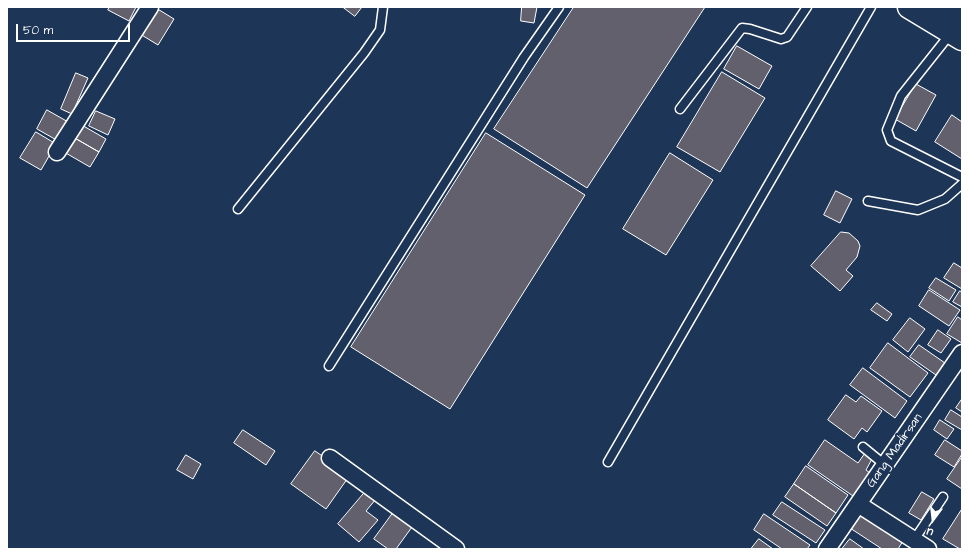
<!DOCTYPE html>
<html>
<head>
<meta charset="utf-8">
<style>
  body { margin:0 }
  #map { position:relative; width:969px; height:556px; overflow:hidden; background:#1d3557; font-family:"Architects Daughter",sans-serif }
  canvas { display:block }
  .frame { position:absolute; inset:0; border:8px solid #fff; pointer-events:none }
  .north { position:absolute; left:913px; top:500px; width:40px; height:40px; -webkit-text-stroke:3px #1d3557; paint-order:stroke; rotate:195deg; font-size:11px; font-weight:700; line-height:16px; text-align:center; color:#fff }
  .north::after { content:''; display:block; margin:auto; width:14px; height:18px; background:#fff; clip-path:polygon(50% 0,100% 100%,50% 72%,0 100%) }
  .scale { position:absolute; left:16px; top:24px; width:114px; height:18px; box-sizing:border-box; border:2px solid #fff; border-top:0; padding-left:5px; font-size:12px; line-height:14px; white-space:nowrap; color:#fff; -webkit-text-stroke:3px #1d3557; paint-order:stroke }
</style>
</head>
<body>
<div id="map">
<canvas width="969" height="556"></canvas>
<div class="frame"></div>
<div class="north">U</div>
<div class="scale">50 m</div>
</div>
<script>
const ctx = document.querySelector('canvas').getContext('2d');
ctx.lineJoin = 'round';
function paint(path, color) { ctx.fillStyle = color; ctx.fill(path, 'evenodd'); }
function stroke(path, color, width, dash) { ctx.strokeStyle = color; ctx.lineWidth = width; ctx.lineCap = dash ? 'butt' : 'round'; ctx.setLineDash(dash || []); ctx.stroke(path); }
function drawText(font, color, halo, rows, align = 'center') {
  ctx.font = font + ' "Architects Daughter",sans-serif'; ctx.lineWidth = 4; ctx.setLineDash([]); ctx.textBaseline = 'middle'; ctx.strokeStyle = halo; ctx.fillStyle = color; for (const [text, x, y, turn = 0] of rows) {
    ctx.save(); ctx.translate(x, y); ctx.rotate((+turn || 0) * Math.PI / 180); ctx.textAlign = isNaN(turn) ? turn : align; if (halo) ctx.strokeText(text, 0, 0); ctx.fillText(text, 0, 0); ctx.restore();
  }
}
const building = new Path2D(`
  M110,7H136L129,21L108,10Z
  M343,7H362L355,16Z
  M522,7H537L534,23L521,21Z
  M574,7H705L587,188L494,129Z
  M156,8L174,19L158,45L140,34Z
  M737,46L772,66L759,89L724,69Z
  M722,72L765,98L720,172L677,147Z
  M76,73L88,78L72,114L61,109Z
  M916,84L936,95L916,131L895,119Z
  M47,110L70,123L60,142L37,129Z
  M96,111L115,119L108,135L89,126Z
  M952,115L962,122V159L935,142Z
  M80,124L106,139L99,152L73,137Z
  M36,132L56,144L41,170L20,158Z
  M486,133L585,195L450,409L351,347Z
  M73,137L99,152L90,167L64,152Z
  M670,153L713,180L666,255L623,229Z
  M836,191L852,199L840,223L824,215Z
  M841,232L849,233L858,241L860,246L857,257L846,270L853,276L840,291L811,266Z
  M954,263L962,268V289L944,278Z
  M936,278L956,290L949,301L929,288Z
  M929,290L960,310L949,326L919,306Z
  M960,291L962,292V307L953,302Z
  M877,303L892,314L887,321L871,310Z
  M958,317L962,320V343L947,334Z
  M910,318L925,329L908,352L893,340Z
  M938,330L951,339L941,353L928,345Z
  M888,343L928,373L910,397L870,368Z
  M919,345L945,363L936,375L910,357Z
  M863,368L907,401L895,418L850,385Z
  M846,395L856,402L861,396L882,411L867,432L862,428L854,439L828,420Z
  M962,399V412L956,408Z
  M951,410L962,417V430L945,420Z
  M940,420L954,429L947,439L934,430Z
  M243,430L275,451L266,465L234,443Z
  M825,440L858,463L865,453L872,459L866,470L870,473L853,496L808,465Z
  M945,440L962,451V454L954,467L935,455Z
  M315,451L350,475L326,509L291,484Z
  M186,455L201,464L193,479L177,470Z
  M962,457V489L947,479Z
  M806,466L848,495L836,513L794,484Z
  M794,484L836,513L827,526L785,497Z
  M366,491L376,499L366,511L378,520L359,542L338,524Z
  M922,492L934,499L921,520L909,513Z
  M782,502L825,530L816,543L773,515Z
  M962,509V549H960L943,539Z
  M393,513L412,527L396,549H388L374,539Z
  M860,513L903,541L898,549H882L850,528Z
  M764,514L810,545L807,549H782L754,530Z
  M759,539L773,549H751Z
  M850,539L864,549H842Z`);
const service = new Path2D(`
  M951,33L901,96L887,130L891,141L962,177
  M680,109L742,28L750,29L781,39L787,37L807,7
  M868,201L918,210L945,199L962,184
  M238,209L364,53L380,30L383,7
  M329,366L524,57L559,7
  M863,447L885,465
  M608,462L871,7
  M914,540L943,497`);
const minor = new Path2D(`
  M57,152L150,7
  M330,458L456,549
  M858,504L928,549
  M827,549L962,353`);
const trunk = new Path2D(`
  M909,7L962,39
  M941,7L962,20`);
const streetNames = [
  ["Gang Madirsan",895,451,-55]
];
paint(building, '#62606d');
stroke(building, '#fff', 1);
stroke(service, '#fff', 11);
stroke(minor, '#fff', 19);
stroke(trunk, '#fff', 25);
stroke(service, '#1d3557', 8);
stroke(minor, '#1d3557', 16);
stroke(trunk, '#1d3557', 22);
drawText('13px', '#fff', '#1d3557', streetNames);
</script>
</body>
</html>
